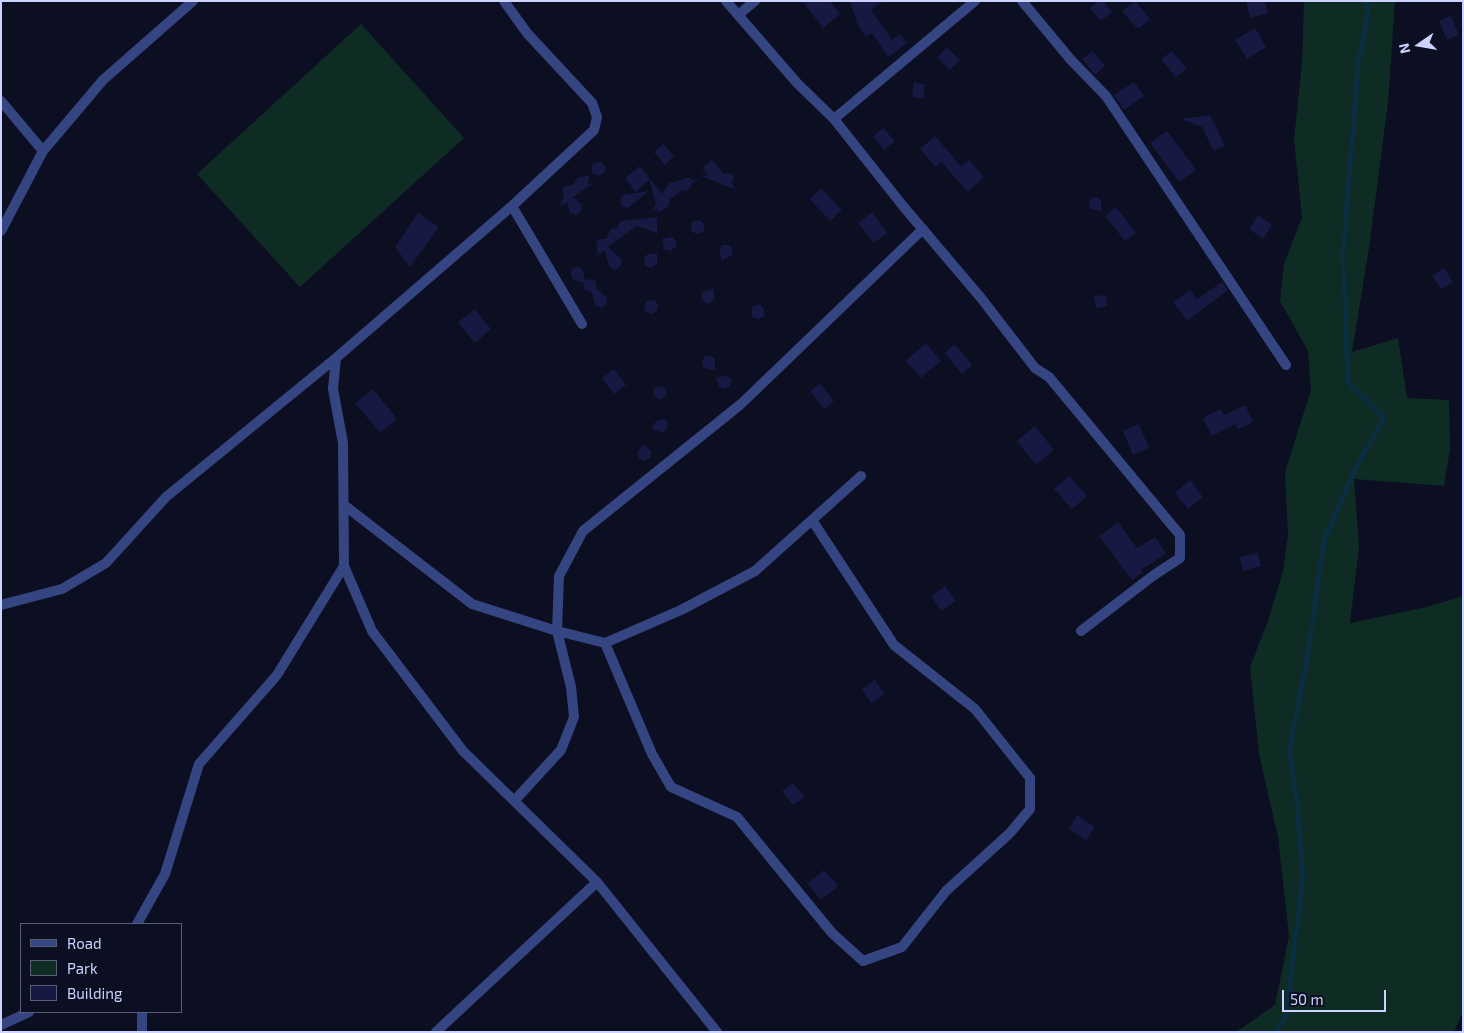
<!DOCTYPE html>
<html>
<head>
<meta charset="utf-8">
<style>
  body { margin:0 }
  #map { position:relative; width:1464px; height:1033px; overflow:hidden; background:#0c0e21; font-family:"Exo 2",sans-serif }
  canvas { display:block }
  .frame { position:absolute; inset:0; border:2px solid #cdd3ff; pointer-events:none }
  .legend { position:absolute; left:20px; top:923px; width:162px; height:90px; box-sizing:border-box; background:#0c0e21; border:1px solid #595d7a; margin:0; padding:6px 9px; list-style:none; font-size:15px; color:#cdd3ff }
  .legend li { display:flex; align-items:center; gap:10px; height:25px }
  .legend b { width:25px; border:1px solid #595d7a }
  .north { position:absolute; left:1394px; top:20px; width:50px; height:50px; -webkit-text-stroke:4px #0c0e21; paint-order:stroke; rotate:257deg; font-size:14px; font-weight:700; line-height:20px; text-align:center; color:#cdd3ff }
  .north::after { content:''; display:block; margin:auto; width:18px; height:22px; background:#cdd3ff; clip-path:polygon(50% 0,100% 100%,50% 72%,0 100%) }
  .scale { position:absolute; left:1282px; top:990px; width:104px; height:22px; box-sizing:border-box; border:2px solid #cdd3ff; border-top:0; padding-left:6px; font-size:15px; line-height:18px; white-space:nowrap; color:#cdd3ff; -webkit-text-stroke:4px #0c0e21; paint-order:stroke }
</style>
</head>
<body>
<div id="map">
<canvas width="1464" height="1033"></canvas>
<div class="frame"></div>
<ul class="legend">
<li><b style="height:6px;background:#354582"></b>Road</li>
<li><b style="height:14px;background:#0f2c24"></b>Park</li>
<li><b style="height:14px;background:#181943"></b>Building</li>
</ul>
<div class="north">N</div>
<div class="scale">50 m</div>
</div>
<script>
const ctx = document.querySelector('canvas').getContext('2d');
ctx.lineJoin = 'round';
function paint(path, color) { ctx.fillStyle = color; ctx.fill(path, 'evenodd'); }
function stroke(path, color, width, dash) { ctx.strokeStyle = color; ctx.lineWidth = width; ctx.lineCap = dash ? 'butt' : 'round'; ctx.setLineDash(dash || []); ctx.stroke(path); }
const green = new Path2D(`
  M1304,1H1395L1388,103L1369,248L1352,352L1398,338L1407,398L1449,400L1450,449L1444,486L1354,479L1359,547L1350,623L1427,607L1463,596V1012L1454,1032H1236L1275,1005L1289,936L1278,837L1259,754L1250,667L1268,621L1283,571L1288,535L1285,472L1311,390L1308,351L1280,301L1284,264L1302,217L1294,139L1302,64Z
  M361,24L464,138L300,287L197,174Z`);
const stream = new Path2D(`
  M1276,1032L1286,1015L1303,876L1296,795L1289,751L1308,653L1324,540L1357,465L1384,418L1348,383L1343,254L1358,66L1368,13L1366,1`);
const building = new Path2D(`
  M802,1H830L840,14L823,28Z
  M850,1H884L871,10L892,40L900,34L907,43L888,57L872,33L866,37L857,23Z
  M1098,1H1104L1112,12L1101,21L1090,8Z
  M1135,1L1150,19L1138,29L1122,11Z
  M1246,1H1265L1268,13L1250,18Z
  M1451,16L1459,35L1447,40L1439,21Z
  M1255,28L1266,47L1247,59L1235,40Z
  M947,47L960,60L950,70L937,58Z
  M1093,51L1105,66L1095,75L1082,59Z
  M1172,51L1187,69L1176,77L1161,59Z
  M914,82L925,84L923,99L912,97Z
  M1134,82L1144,96L1124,110L1114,95Z
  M1210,115L1225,146L1214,151L1202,127L1181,119Z
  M883,128L895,141L884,150L873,137Z
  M1167,131L1196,170L1179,182L1150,143Z
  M935,136L961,166L969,160L984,177L968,192L941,162L936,167L920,149Z
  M663,144L674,156L665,165L654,152Z
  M712,160L724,174L730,173L734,176L732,184L736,190L701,176L708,175L702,168Z
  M601,162L605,166V172L599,176L593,174L591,167L594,163Z
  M640,166L662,194L669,183L691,177V180L698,179L691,184V188L685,191L682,190L669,200V206L658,213L657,208L651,212L656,204L649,179L636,192L625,178Z
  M589,176L588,184L594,183L573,197L582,205L581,211L576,215L570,213L567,202L559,207L564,197L562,191L565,186L573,185L578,177Z
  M821,188L842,210L830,221L810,199Z
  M649,191L628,208L622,206L620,200L623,195Z
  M1097,197L1101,201V212L1090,208L1089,202L1091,198Z
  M1116,207L1136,233L1125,241L1105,216Z
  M872,212L887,233L874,243L858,223Z
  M418,213L439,227L410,267L395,247Z
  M1258,215L1272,225L1263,239L1249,229Z
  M657,217V233L637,226L608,247L621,259V266L615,270L609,267L605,250L595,256L598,252L596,244L599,239H606L611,229L617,228L621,221Z
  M700,220L704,224V231L698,234L692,232L691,226L693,221Z
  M672,237L676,241V247L670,251L664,249L662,239Z
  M722,245H728L732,248V255L722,261L719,250Z
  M657,253V264L651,268L645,266L644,259L646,255Z
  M579,267L584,272V280L592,279L596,282V288L607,298V304L602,308L595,305L592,293L585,290L583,283L572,279L571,273L573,268Z
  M1444,268L1453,282L1441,289L1432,276Z
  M1222,282L1228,290L1187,321L1173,302L1190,290L1197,299Z
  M714,289V300L709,304L702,301L701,295L704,291Z
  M1106,295L1107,306L1096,308L1094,296Z
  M654,300L658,304L657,310L652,314L646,312L644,306L647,301Z
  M760,305L764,309V316L758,319L752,317L751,311L753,306Z
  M475,309L491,329L475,343L458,322Z
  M926,343L941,361L921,378L906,361Z
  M955,344L972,365L962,374L945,353Z
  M705,356H711L715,359V371L703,367L702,361Z
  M614,369L626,385L614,394L602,378Z
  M727,376L731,379V386L725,389L719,387L716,377Z
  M820,384L834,401L824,409L810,391Z
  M662,386L666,390V396L660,400L655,397L653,391L656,387Z
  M373,389L397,419L380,433L355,403Z
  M1245,405L1253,422L1238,429L1235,424L1212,436L1203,418L1220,409L1224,415Z
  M664,419L668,422L667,429L662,433L651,428L657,420Z
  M1139,424L1149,448L1133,455L1123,431Z
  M1035,426L1054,450L1036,465L1017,441Z
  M643,444L651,451V457L645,461L639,459L637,453Z
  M1069,476L1087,496L1072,509L1054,489Z
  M1190,480L1203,497L1188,509L1175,493Z
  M1118,522L1137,548L1155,537L1166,554L1141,570L1143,572L1132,580L1099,536Z
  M1258,553L1261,566L1243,571L1240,557Z
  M945,586L956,601L942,611L931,597Z
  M875,680L885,694L871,703L862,689Z
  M793,783L804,797L793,805L782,791Z
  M1077,815L1095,827L1086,840L1069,829Z
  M824,870L838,886L821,900L807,883Z`);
const minor = new Path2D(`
  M726,1L797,83L834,119L903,206L981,298L1035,368L1049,377L1180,535V558L1154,575L1081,631
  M1022,1L1071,60L1106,96L1286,365
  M738,15L755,1
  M1,101L43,151
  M834,119L975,1
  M512,206L582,324
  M1,231L43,151L103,80L193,1
  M344,505L472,604L557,631L605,643L681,610L755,571L861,476
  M1,605L62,589L106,563L166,497L336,358
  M605,643L652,754L671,787L737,817L832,933L863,961L902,947L946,891L1010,833L1030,809V778L975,709L894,645L812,520
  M515,800L561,750L574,717L571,687L557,631L559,576L583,531L741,404L923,229
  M597,882L717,1032
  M137,924L165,874L199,764L277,675L344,566
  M1,1025L29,1012
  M142,1032V1012
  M436,1032L597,882L463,751L372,631L344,566L343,443L333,389L336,358L512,206L594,130L597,117L592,103L527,33L504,1`);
paint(green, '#0f2c24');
stroke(stream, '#092d43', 4.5);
paint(building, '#181943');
stroke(minor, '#354582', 10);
</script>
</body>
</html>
